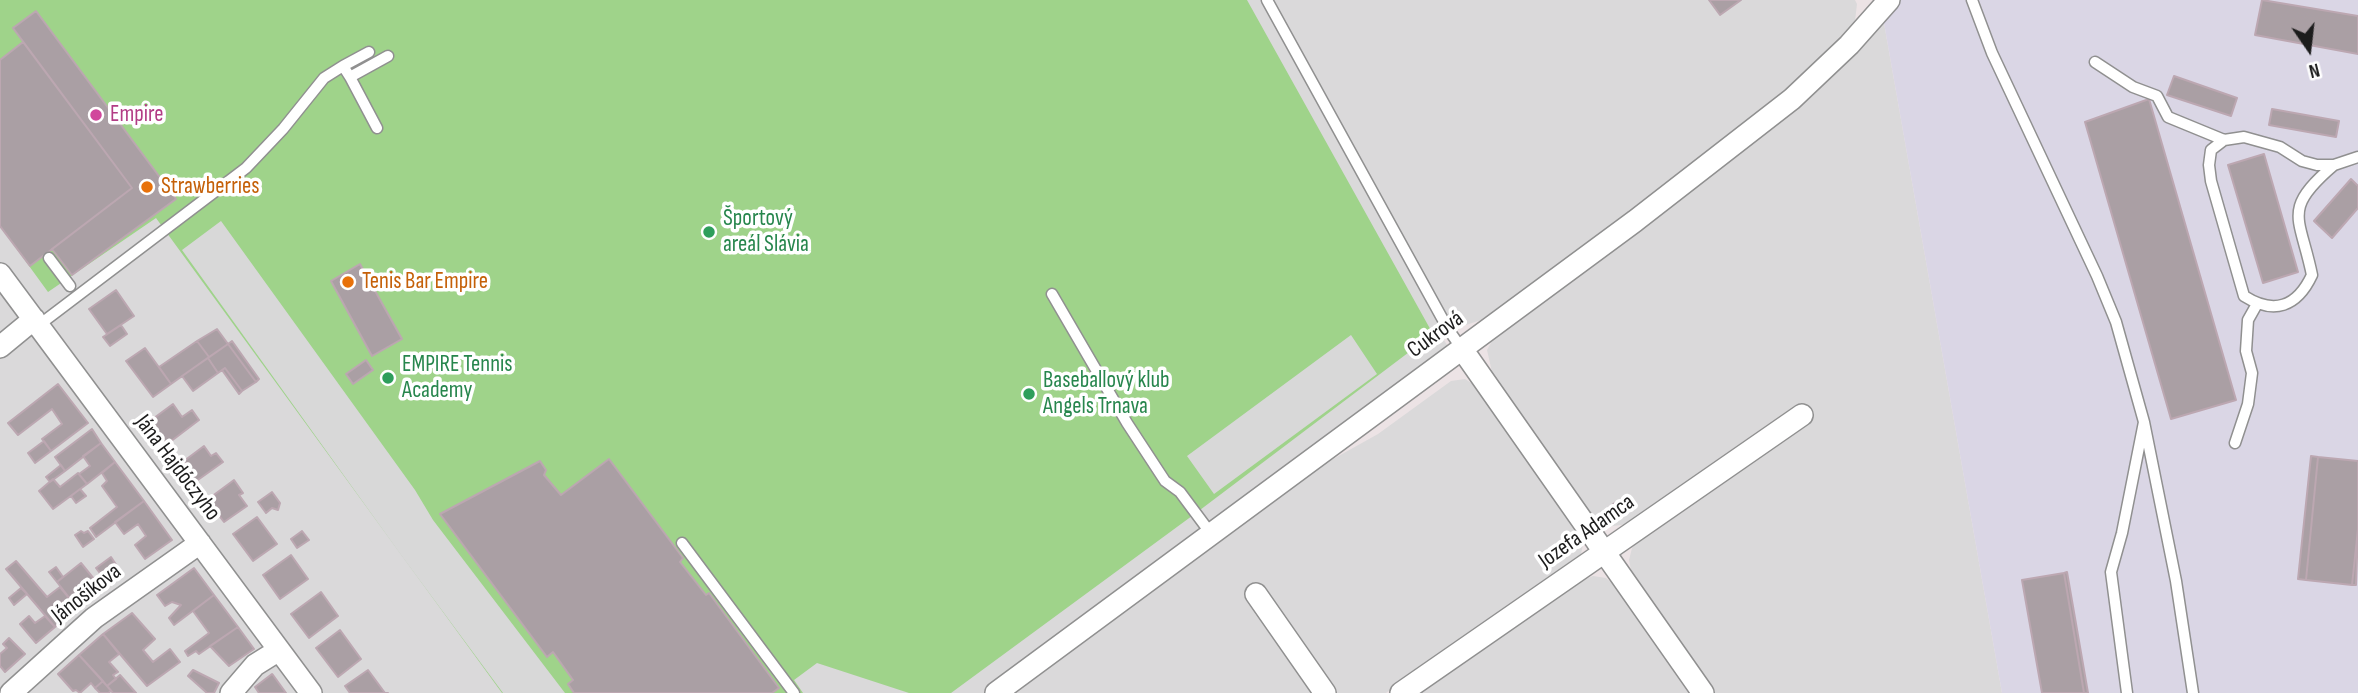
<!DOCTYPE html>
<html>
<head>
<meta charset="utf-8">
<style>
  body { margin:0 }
  #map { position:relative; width:2358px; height:693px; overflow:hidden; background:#ece3e5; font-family:"Sofia Sans Condensed",sans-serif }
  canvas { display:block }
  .north { position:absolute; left:2274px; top:14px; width:70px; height:70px; -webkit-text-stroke:5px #fff; paint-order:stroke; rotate:166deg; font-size:19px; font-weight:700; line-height:28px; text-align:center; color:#1c1c1c }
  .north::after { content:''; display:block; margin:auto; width:24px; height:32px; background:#1c1c1c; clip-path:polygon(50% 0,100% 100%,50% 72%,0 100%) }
</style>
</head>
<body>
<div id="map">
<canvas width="2358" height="693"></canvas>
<div class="north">N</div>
</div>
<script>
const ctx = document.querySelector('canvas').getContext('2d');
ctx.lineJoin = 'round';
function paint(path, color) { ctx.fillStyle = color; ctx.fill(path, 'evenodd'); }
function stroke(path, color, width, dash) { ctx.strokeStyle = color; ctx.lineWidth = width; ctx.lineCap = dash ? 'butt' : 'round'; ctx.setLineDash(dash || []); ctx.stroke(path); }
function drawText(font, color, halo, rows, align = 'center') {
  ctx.font = font + ' "Sofia Sans Condensed",sans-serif'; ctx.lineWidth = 7; ctx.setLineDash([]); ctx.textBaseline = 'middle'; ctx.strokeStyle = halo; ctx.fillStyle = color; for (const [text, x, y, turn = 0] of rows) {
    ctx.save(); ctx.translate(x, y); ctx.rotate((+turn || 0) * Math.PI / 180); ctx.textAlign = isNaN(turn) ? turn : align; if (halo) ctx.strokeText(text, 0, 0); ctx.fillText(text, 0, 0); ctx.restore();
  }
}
const residential = new Path2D(`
  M0,0H1855L1857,4L1855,21L1850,28L1821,58L1769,105L1574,254L1481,320L1466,325L1454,319L1438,331L1459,363L1326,463L1378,434L1451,381L1465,379L1478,387L1581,535L1583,545L1581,554L1575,562L1386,693H1335L1258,582L1244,593L1314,693H0Z
  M1884,23L2002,693H1715L1632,575L1629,560L1632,548L1639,539L1628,524L1606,527L1597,522L1492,372L1487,350L1493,339L1692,191L1800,105Z
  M1593,576L1606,578L1615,586L1691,693H1418L1581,581Z`);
const industrial = new Path2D(`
  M1901,0H2358V693H2002L1884,23Z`);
const pitch = new Path2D(`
  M0,0H1247L1433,334L1196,513L951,693H909L817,663L794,680L803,693H502L156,218L48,292L0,226Z`);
const parking = new Path2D(`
  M221,221L415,490L433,520L565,693H503L401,555L182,250Z
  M1351,335L1377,374L1214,494L1187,456Z`);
const building = new Path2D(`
  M1709,0H1741L1720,15Z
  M2262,0L2358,16V54L2255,35Z
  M36,11L176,199L72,275L52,249L132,188L13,28Z
  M23,42L132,188L30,266L0,226V60Z
  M2174,76L2237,98L2231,116L2167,95Z
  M2149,99L2236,400L2171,419L2085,122Z
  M2272,109L2339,121L2336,137L2269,125Z
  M2264,154L2298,272L2263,283L2228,165Z
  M2351,179L2358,186V208L2332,238L2314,221Z
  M360,264L402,339L372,356L331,281Z
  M116,290L134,316L107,334L89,309Z
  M121,325L127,334L110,346L103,337Z
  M217,329L228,344L209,357L197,341Z
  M197,341L209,357L171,384L159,367Z
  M232,341L259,379L256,382L228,344Z
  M228,344L256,382L242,391L225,368L218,373L208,358Z
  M145,348L171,384L153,397L126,361Z
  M208,358L218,373L193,391L182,376Z
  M366,360L373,370L353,384L346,374Z
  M225,368L242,391L239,394L222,370Z
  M58,384L88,423L51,451L42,439L62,424L52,409L18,435L8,423Z
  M173,404L182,417L192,410L199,420L166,445L150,421Z
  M92,429L101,443L65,471L55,457Z
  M44,441L51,451L35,463L28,453Z
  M101,443L115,462L87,484L79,474L90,466L83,456Z
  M204,446L211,456L216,453L223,462L195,482L184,461Z
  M2311,456L2318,457L2306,580L2298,579Z
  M2318,457L2358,461V529L2352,585L2306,580Z
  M609,459L683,558L680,562L706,595L709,593L779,688L772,693H574L568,684L573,680L553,652L547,657L440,514L540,461L546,470L544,475L561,495Z
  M115,462L144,501L96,537L90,528L117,507L102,486L107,481L102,473Z
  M61,465L65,471L50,482L46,477Z
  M78,473L87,484L53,509L39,491L53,479L60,487Z
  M234,480L243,493L239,495L247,506L224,522L207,500Z
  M80,489L86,496L76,503L71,496Z
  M272,492L280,503L278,510L272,508L266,513L258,502Z
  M144,501L172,540L145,559L135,545L146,536L138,524L124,534L115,522Z
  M1616,502L1621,508L1614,514L1609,507Z
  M257,517L277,544L253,561L233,534Z
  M2358,529L2356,585H2352Z
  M81,531L84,533L88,531L94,539L83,547L75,535Z
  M302,531L309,540L297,548L291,539Z
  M291,555L308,579L280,599L263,575Z
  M111,557L123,575L109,585L96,568Z
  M16,561L47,597L60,587L78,609L55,627L6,569Z
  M81,563L103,590L78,609L57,582Z
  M56,567L63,577L57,582L49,572Z
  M194,568L214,595L174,625L169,618L181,605L172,602L165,606L157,595Z
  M2067,572L2088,693H2084L2064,573Z
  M2064,573L2084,693H2042L2022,580Z
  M102,576L109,585L103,590L96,581Z
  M21,588L27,594L14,605L9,598Z
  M321,592L338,616L309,638L291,614Z
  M214,595L238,627L199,654L196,651L188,656L185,651L209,633L193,611Z
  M132,613L155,639L143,650L153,662L170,649L180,662L147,686L103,634Z
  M29,616L35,623L45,616L55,627L36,643L20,624Z
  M238,627L254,649L229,666L210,646Z
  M340,630L361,659L338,677L316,648Z
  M103,634L119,654L109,662L118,672L113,675L116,679L107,686L79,655Z
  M9,638L25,654L5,672L0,666V654L7,648L3,644Z
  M79,655L103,681L95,688L91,683L80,693L76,690L73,691L58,674Z
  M193,670L219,683L214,693H207L188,676Z
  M368,670L385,693H388H350L345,686Z
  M272,674L273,675L286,693H259L255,687Z
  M120,675L136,693H113L107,686Z
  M103,681L111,691L108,693H100L95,688Z`);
const service = new Path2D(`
  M1267,0L1448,329L1462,349
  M1972,0L1992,53L2097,276L2116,322L2144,422
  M2095,62L2133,87L2157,96L2168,117L2224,140
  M343,66L369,52
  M350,77L377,128
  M2334,165C2281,210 2300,216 2312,275C2297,307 2274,315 2244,296L2211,181L2209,165L2211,150L2224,140L2244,137L2280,147L2302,161L2317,165H2334L2358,157
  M49,258L70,286
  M1052,294L1127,423L1165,481L1180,492L1212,535
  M39,325L246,168L283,129L324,78L343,66L350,77L388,56
  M2235,443L2248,404L2252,373L2246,351L2248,320L2257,304
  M682,543L794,693
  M2127,693L2111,572L2122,533L2144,422L2176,581L2193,693`);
const minor = new Path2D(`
  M0,274L311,693
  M0,347L34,319
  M1462,349L1703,693
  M1256,594L1325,693
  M11,693L94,618L200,543
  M231,693L255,665L279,650
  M996,693L1635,221L1792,99L1849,45L1889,0
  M1401,693L1802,415`);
const markers = [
  [96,115,7,"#d1479c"],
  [147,187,7,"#e8710a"],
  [709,232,7,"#2e9e5b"],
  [348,282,7,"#e8710a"],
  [388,378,7,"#2e9e5b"],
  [1029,394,7,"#2e9e5b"]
];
const hotelNames = [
  ["Empire",110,115]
];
const foodNames = [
  ["Strawberries",161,187],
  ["Tenis Bar Empire",362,282]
];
const leisureNames = [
  ["Športový",723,219],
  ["areál Slávia",723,245],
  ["EMPIRE Tennis",402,365],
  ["Academy",402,391],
  ["Baseballový klub",1043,381],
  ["Angels Trnava",1043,407]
];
const streetNames = [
  ["Cukrová",1436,335,-36],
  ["Jána Hajdóczyho",177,468,53],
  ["Jozefa Adamca",1587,532,-35],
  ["Jánošíkova",87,594,-38]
];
paint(residential, '#dad9da');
paint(industrial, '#dad6e5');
paint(pitch, '#9fd38a');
paint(parking, '#d8d8d8');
paint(building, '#aa9fa4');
stroke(building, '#bca7b1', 2);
stroke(service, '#909090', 13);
stroke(minor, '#909090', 24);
stroke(service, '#fff', 10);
stroke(minor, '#fff', 21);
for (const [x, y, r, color] of markers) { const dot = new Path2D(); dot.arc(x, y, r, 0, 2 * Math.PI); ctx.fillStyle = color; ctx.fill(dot); stroke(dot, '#fff', 2.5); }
drawText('23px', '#b23c85', '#fff', hotelNames, 'left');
drawText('23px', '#c56008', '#fff', foodNames, 'left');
drawText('23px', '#27864d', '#fff', leisureNames, 'left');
drawText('23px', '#1c1c1c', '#fff', streetNames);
</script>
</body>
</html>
